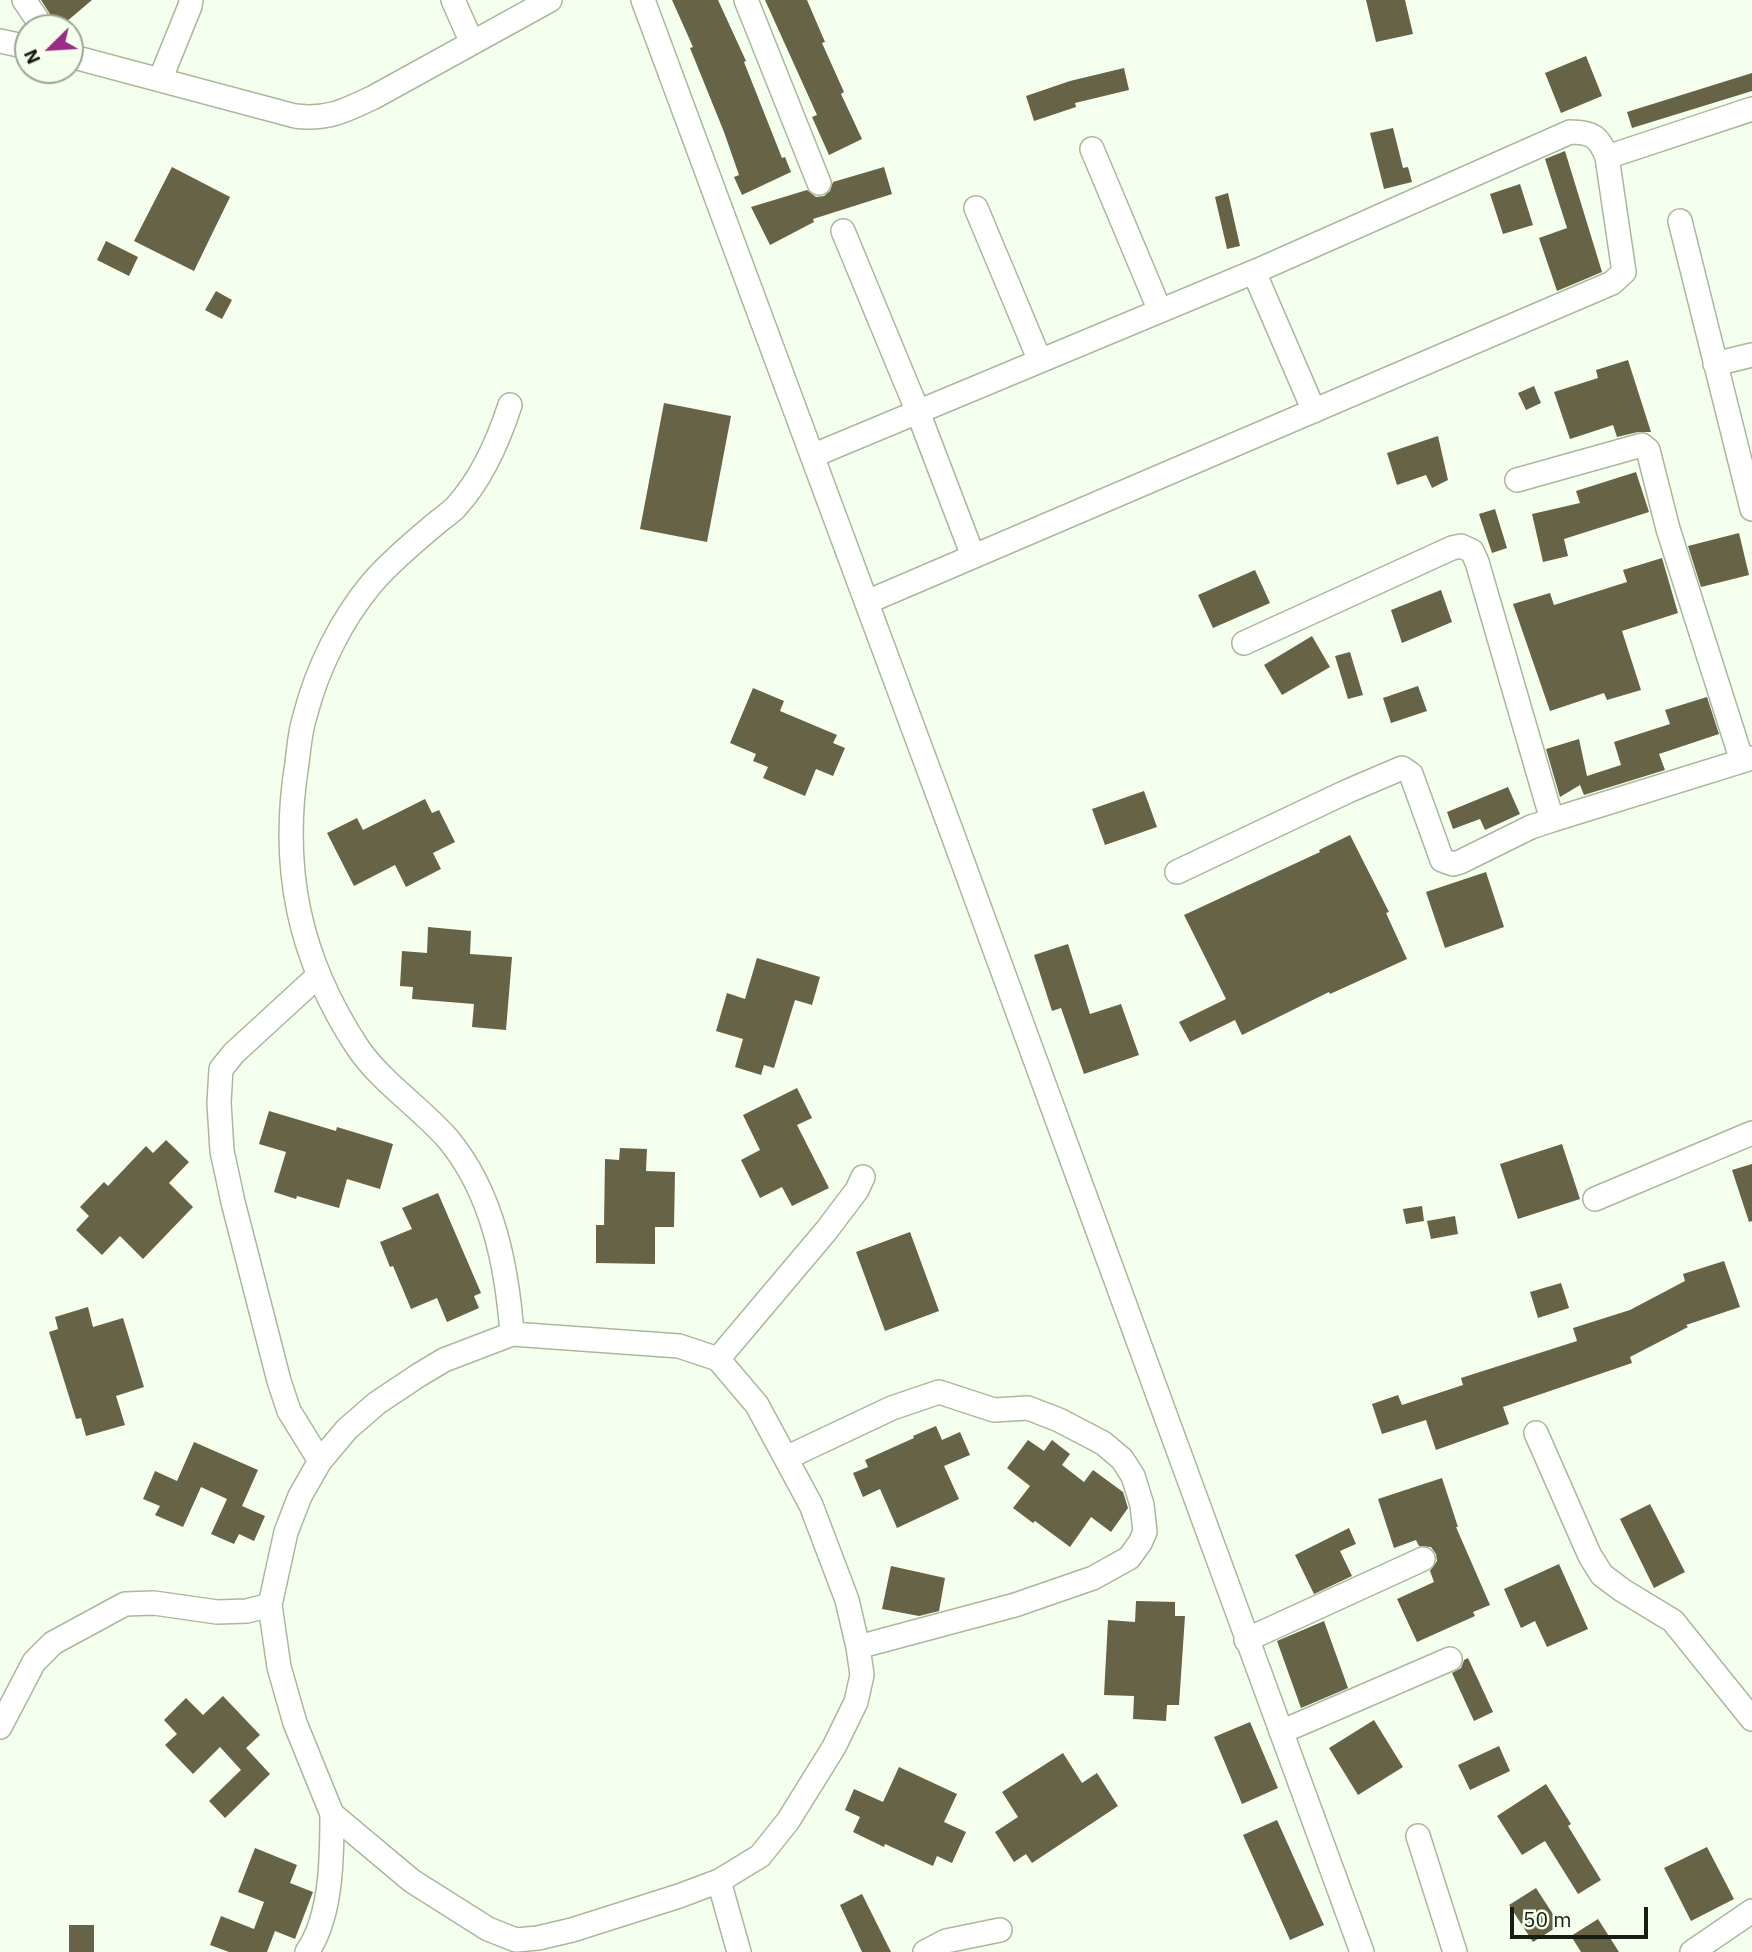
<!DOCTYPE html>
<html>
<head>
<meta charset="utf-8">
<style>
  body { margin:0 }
  #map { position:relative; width:1752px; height:1952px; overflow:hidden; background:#f5ffed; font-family:"IBM Plex Sans",sans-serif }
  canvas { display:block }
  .north { position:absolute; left:14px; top:14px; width:70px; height:70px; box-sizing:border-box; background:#f5ffed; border:2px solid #9ca596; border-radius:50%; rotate:246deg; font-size:19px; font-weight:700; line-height:28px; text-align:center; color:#171d13 }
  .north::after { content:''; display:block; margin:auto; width:24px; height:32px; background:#9c2a87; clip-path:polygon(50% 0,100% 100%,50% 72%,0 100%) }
  .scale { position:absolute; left:1510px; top:1907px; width:138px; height:32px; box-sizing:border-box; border:4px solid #171d13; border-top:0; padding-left:9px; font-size:21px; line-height:24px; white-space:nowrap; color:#171d13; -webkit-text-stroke:5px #f5ffed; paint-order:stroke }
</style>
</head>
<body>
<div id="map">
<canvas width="1752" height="1952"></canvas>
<div class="north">N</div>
<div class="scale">50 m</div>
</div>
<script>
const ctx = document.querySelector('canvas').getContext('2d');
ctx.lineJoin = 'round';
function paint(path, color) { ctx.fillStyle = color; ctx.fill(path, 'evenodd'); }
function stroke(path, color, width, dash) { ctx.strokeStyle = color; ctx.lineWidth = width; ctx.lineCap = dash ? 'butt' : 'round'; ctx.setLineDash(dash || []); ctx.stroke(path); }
const building = new Path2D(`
  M41,0H92L59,28Z
  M672,0H718L746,61L744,62L782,158L785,157L791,172L742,195L734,177L739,175L724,132L690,48L693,47Z
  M765,0H807L825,42L822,43L844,92L841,94L862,139L829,155L812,117L817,115Z
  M1366,0H1405L1413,34L1376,42Z
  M1586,56L1602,96L1561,113L1545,73Z
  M1124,68L1129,90L1075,103L1076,107L1034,121L1026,96L1070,81Z
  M1752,73V91L1632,128L1627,112Z
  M1393,128L1403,168L1408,167L1412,182L1384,189L1370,133Z
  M1565,151L1602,272L1557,291L1539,238L1567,228L1545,159Z
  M172,167L230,197L194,271L134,241Z
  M884,167L892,194L813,219L814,222L770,245L751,207L807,190L816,197L824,196L830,191L833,182Z
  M1520,184L1533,225L1503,234L1490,194Z
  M1228,193L1240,246L1227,249L1215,197Z
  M106,241L138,257L129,276L97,260Z
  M216,291L232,300L222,319L205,310Z
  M1628,360L1651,432H1638L1617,437L1613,425L1570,439L1554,392L1598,378L1596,370Z
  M1534,386L1541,403L1526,410L1518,393Z
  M664,403L731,416L707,542L640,529Z
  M1438,436L1448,480L1432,488L1426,475L1397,485L1387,453Z
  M1636,472L1649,512L1564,539L1568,556L1543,562L1532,514L1580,503L1576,491Z
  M1495,509L1507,548L1492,553L1479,514Z
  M1739,533L1749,575L1701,587L1688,546Z
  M1662,558L1678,613L1622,631L1641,690L1607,700L1604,693L1550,711L1513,604L1550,593L1554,605L1627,582L1623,570Z
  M1255,570L1270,603L1213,628L1198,595Z
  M1441,590L1452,622L1402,643L1391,610Z
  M1312,636L1330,667L1282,695L1264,665Z
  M1350,652L1363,695L1348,699L1335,656Z
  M1418,686L1427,711L1391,723L1383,698Z
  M753,688L784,701L780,711L837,735L833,743L845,748L833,776L816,769L805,796L763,778L768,767L753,761L756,754L730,743Z
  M1707,697L1719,734L1659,754L1665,770L1584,795L1580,785L1560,797L1546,749L1579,739L1587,776L1621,765L1614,742L1670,724L1665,710Z
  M1508,787L1520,814L1485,830L1480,819L1453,829L1447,812Z
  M1144,791L1157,827L1105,845L1092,809Z
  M425,799L432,813L439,810L455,842L433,853L441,869L406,887L395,865L354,886L327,833L357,818L363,830Z
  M1350,835L1389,912L1386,913L1407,959L1330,994L1329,992L1242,1035L1235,1020L1190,1042L1179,1022L1226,999L1184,915L1320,852L1319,850Z
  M1486,872L1504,927L1445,948L1426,892Z
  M428,927L471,931L470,954L512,957L506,1030L472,1027L474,1004L412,999L413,987L400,986L402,951L427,953Z
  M1068,944L1090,1014L1121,1004L1139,1055L1084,1074L1061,1008L1052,1011L1034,955Z
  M757,958L820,977L812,1005L795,1000L774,1068L764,1065L761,1075L735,1067L743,1039L716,1031L727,993L745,999Z
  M797,1088L812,1118L797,1125L829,1188L792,1206L782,1187L760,1198L741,1160L760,1150L743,1115Z
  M269,1111L336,1131L337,1127L393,1144L380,1189L347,1179L339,1208L297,1196L296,1199L274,1192L286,1152L259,1144Z
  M166,1140L189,1162L169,1183L193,1207L143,1259L120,1236L102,1255L76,1230L89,1216L80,1207L104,1182L108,1186L146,1146L153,1153Z
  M1562,1144L1580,1199L1518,1219L1500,1164Z
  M620,1148L647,1149L646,1171L675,1172L674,1227H655V1264L596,1263V1225H604L605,1159L619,1160Z
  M1752,1164V1221L1749,1222L1732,1170Z
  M438,1193L481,1293L474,1296L479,1308L447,1322L437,1298L411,1309L393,1266L390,1267L380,1242L412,1229L402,1208Z
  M1422,1206L1424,1221L1406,1224L1403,1209Z
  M1455,1216L1458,1234L1431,1239L1427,1221Z
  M910,1232L939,1311L885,1331L856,1252Z
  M1724,1261L1740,1307L1686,1325L1688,1327L1630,1357L1632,1363L1503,1407L1509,1424L1436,1450L1426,1420L1382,1434L1372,1404L1398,1395L1402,1405L1463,1385L1461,1378L1577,1341L1573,1328L1630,1310L1685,1281L1683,1274Z
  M1561,1283L1569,1308L1538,1318L1530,1292Z
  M88,1307L93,1327L123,1318L144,1387L116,1396L125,1425L86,1436L81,1418L76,1419L49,1332L58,1329L55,1317Z
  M936,1426L942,1440L960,1432L970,1455L944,1466L959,1499L897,1528L880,1489L863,1497L853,1473L868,1467L865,1460L914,1438L913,1436Z
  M1028,1440L1044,1451L1052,1440L1070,1454L1062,1465L1084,1482L1093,1470L1123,1492L1128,1508L1111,1532L1091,1517L1070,1547L1035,1521L1033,1523L1013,1508L1030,1486L1007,1468Z
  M194,1442L258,1470L242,1506L265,1516L254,1541L239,1534L234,1544L211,1534L227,1499L201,1487L183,1527L155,1515L160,1506L143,1499L155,1471L177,1481Z
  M1442,1478L1458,1527H1456L1490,1605L1473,1612L1475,1616L1417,1642L1397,1599L1434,1582L1430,1571L1437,1561L1436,1554L1431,1547L1419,1546L1416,1540L1394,1548L1378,1499Z
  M1650,1504L1685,1572L1654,1588L1620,1519Z
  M1349,1528L1356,1544L1340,1551L1352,1576L1314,1594L1295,1555Z
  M1559,1564L1588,1629L1547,1647L1535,1621L1521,1628L1504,1589Z
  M891,1566L945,1578L939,1611L919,1616L882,1609Z
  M1136,1601L1175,1602V1616H1185L1179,1705H1167L1166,1721L1133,1719L1134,1696L1104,1695L1108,1620L1135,1622Z
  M1324,1621L1348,1688L1301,1708L1277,1641Z
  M1468,1658L1493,1712L1474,1721L1452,1673L1461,1668L1464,1660Z
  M223,1696L260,1735L246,1748L270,1774L225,1818L209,1801L241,1770L220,1747L193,1774L165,1745L177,1734L164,1720L186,1698L203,1715Z
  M1374,1720L1403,1767L1358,1795L1329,1748Z
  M1250,1722L1278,1788L1242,1804L1214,1737Z
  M1499,1746L1510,1771L1470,1790L1458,1765Z
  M1063,1753L1082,1783L1097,1773L1118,1806L1032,1863L1026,1854L1014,1862L995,1832L1018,1817L1002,1792Z
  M899,1767L957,1794L944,1822L966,1832L952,1863L937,1856L933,1866L885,1844L884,1847L853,1832L860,1817L845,1810L854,1789L883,1802Z
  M1546,1784L1571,1824L1568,1826L1601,1880L1578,1894L1545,1841L1522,1855L1497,1816Z
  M1277,1820L1324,1925L1290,1940L1243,1835Z
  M1707,1847L1734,1899L1691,1921L1664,1868Z
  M255,1848L297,1865L290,1883L313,1892L295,1939L275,1931L267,1952H229L210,1945L221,1916L254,1929L264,1902L238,1892Z
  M1536,1888L1560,1925L1533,1942L1509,1905Z
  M862,1894L891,1952H862L840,1905Z
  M1598,1919L1619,1952H1581L1571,1936Z
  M69,1925H94V1952H69Z`);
const minor = new Path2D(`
  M24,0L43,28
  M453,0L472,43
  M643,0L951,830L1362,1952
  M746,0L819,183
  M0,41L28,47
  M70,56L295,116C327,120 345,111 374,97L550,0
  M160,80L190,6L191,0
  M1092,149L1160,311
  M976,208L1040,361
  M1680,221L1752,509
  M843,231L918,412L973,556
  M1254,272L1314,411
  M1715,364L1752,355
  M510,405C498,442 482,479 455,508C450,513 444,517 439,521C416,540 391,561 372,583C341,620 317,669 305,716C300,731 299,747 297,763C280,868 299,959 358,1048C382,1083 420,1107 448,1139C493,1193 507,1267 512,1334
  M812,456L1263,268L1570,132C1593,132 1599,137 1607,157L1752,109
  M1517,480L1642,445L1648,450L1668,529L1742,761
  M867,602L1612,283L1624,272L1607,157
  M1244,643L1452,548L1461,546L1472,551L1477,562L1552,820L1752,758
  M1177,872L1348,791L1402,768L1411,774L1442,860L1453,864L1460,862L1531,827L1552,820
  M319,975L234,1053L221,1069L219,1103L222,1151L233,1202L279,1381L289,1411L320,1461
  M1595,1199L1752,1133
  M512,1334L679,1346L718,1359L757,1405L811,1505L847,1600L858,1647L862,1675L856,1702L834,1747L788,1821L760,1856L719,1881L679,1896L572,1930L538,1938L516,1940L488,1929L412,1881L332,1814L295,1723L279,1667L270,1605L286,1532L300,1496L320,1461L347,1429L377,1403L419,1375L444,1360Z
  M718,1359L826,1231L857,1190L863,1177
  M1536,1433L1590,1556L1602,1575L1622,1590L1673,1621L1752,1719
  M786,1458L892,1408L939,1392L994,1410L1028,1408L1059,1420L1103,1443L1122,1459L1133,1476L1142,1505L1145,1532L1140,1543L1129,1558L1093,1578L1015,1605L858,1647
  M1246,1640L1423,1559
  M0,1727L34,1662L53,1643L125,1604L154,1603L217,1612L247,1611L270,1605
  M1281,1732L1450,1659
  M1418,1836L1455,1952
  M719,1881L739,1952
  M307,1952C332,1916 332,1856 332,1814
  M925,1952L946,1941L1000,1930
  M1692,1952L1752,1911`);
paint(building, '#676347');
stroke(minor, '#a9b89d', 26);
stroke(minor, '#fff', 23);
</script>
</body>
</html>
